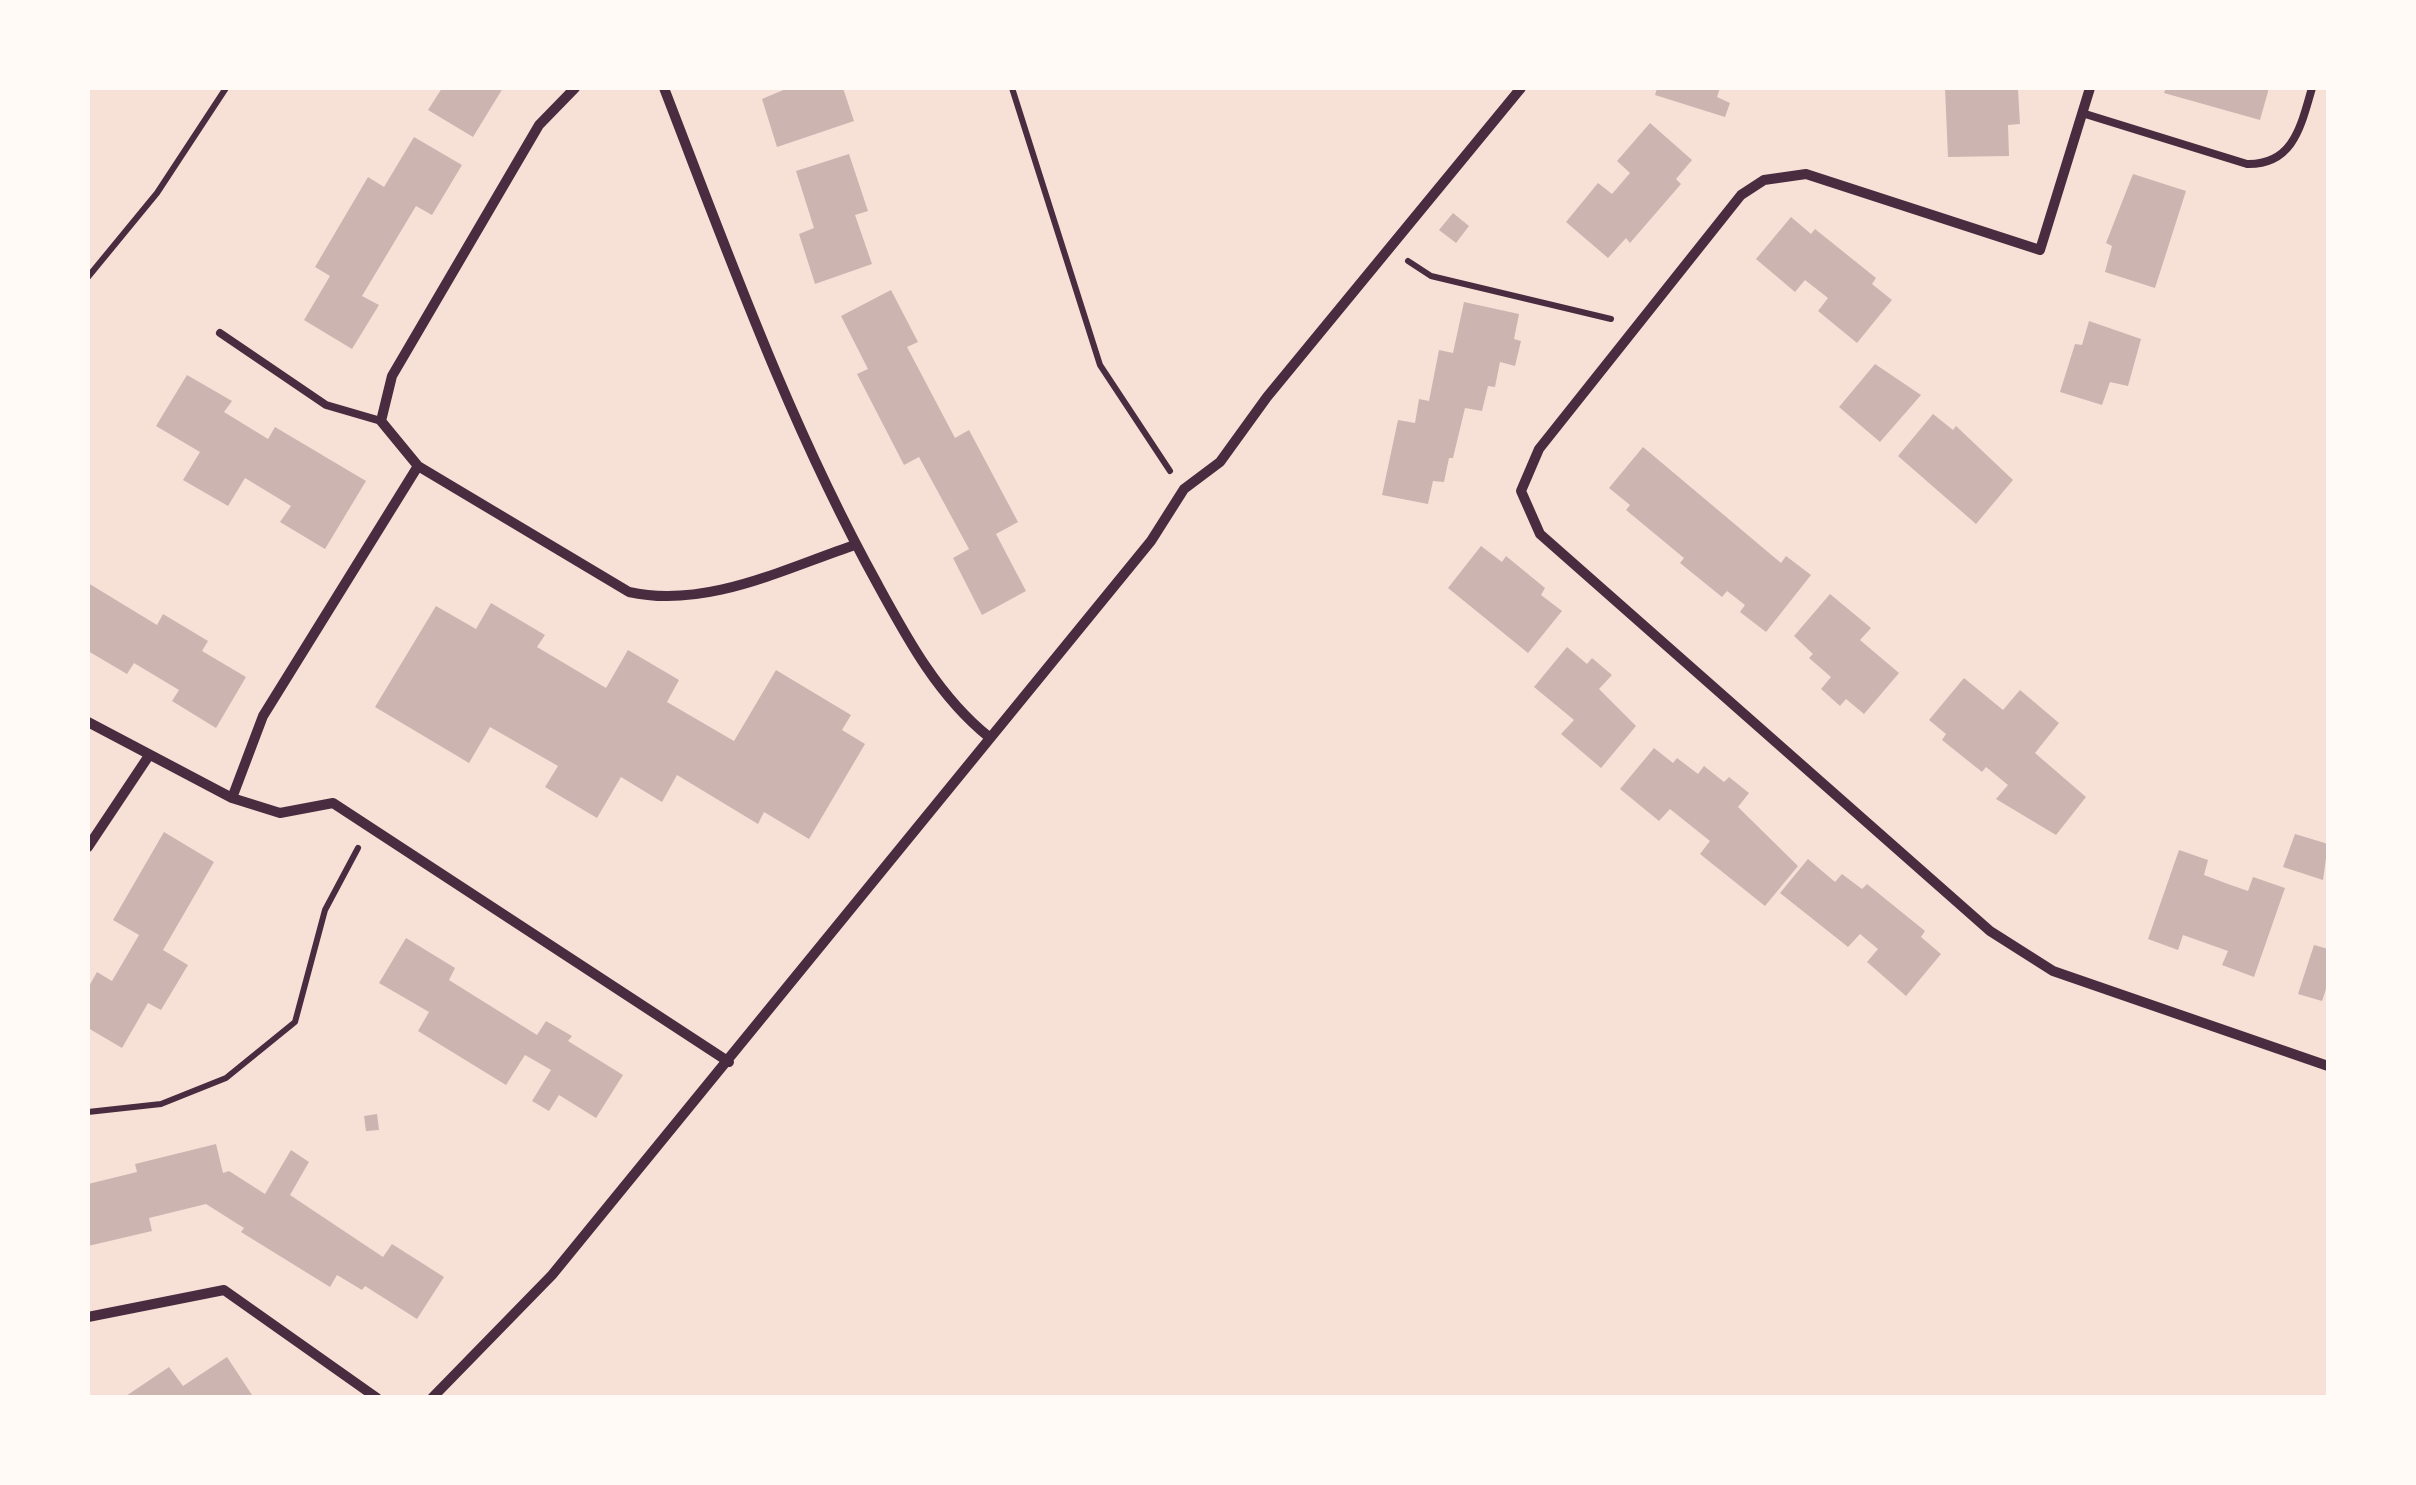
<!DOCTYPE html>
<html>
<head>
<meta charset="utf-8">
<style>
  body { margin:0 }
  #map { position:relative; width:2416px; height:1485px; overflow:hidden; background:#f7e1d7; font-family:Raleway,sans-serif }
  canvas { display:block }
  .frame { position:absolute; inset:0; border:90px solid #fffaf5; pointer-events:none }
</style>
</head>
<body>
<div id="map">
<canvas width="2416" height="1485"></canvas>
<div class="frame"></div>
</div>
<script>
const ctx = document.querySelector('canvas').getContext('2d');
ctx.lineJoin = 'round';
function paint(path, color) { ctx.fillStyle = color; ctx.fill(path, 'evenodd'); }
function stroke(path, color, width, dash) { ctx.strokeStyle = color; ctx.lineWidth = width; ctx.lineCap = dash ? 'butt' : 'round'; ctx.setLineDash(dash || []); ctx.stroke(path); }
const building = new Path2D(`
  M442,88H503L473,137L428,110Z
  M788,88H843L854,121L777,147L762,99Z
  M1657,88H1720L1717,97L1730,103L1725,117L1655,95Z
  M1945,88L2018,89L2020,124L2008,125L2009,156L1948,157Z
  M2166,88H2269L2260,120L2164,93Z
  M1650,123L1692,160L1676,179L1681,184L1630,243L1626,238L1608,258L1566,222L1598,183L1612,194L1630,173L1617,161Z
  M414,137L462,165L432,215L416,206L362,296L379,305L352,349L304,320L330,276L315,267L368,177L384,187Z
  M849,154L868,211L855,215L872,264L815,284L799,234L814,228L796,171Z
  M2133,174L2186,191L2155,288L2105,272L2112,246L2106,243Z
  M1453,213L1469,226L1456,243L1439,230Z
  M1791,217L1811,234L1815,229L1876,278L1872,284L1892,300L1857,343L1818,311L1828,298L1805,280L1795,292L1756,259Z
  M891,290L918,342L907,347L955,438L969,430L1018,522L996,534L1026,591L982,615L953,558L969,549L919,457L904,465L857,374L868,369L841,316Z
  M1464,302L1519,314L1514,339L1521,341L1515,366L1500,362L1495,387L1488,386L1482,411L1465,408L1453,458H1449L1444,482L1433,481L1428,504L1382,495L1398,420L1415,423L1419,399L1429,401L1439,350L1453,353Z
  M2089,321L2141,339L2128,386L2110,382L2102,405L2060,392L2075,344L2082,345Z
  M1875,364L1921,395L1880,442L1839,407Z
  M187,375L232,401L224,412L268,439L275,427L366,481L325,549L280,522L291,506L245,478L228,506L183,480L200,452L156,426Z
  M1933,414L1953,430L1956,426L2013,480L1976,524L1898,456Z
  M1643,447L1781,563L1786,556L1811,575L1766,632L1740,612L1745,605L1727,591L1722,597L1680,563L1684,558L1626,510L1630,505L1609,488Z
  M1481,546L1502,562L1506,556L1545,588L1541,595L1562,611L1528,653L1448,588Z
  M88,583L157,625L163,614L208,641L202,651L246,677L216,728L172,701L179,690L134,663L127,674L88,651Z
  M1830,594L1871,628L1860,640L1899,673L1864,714L1846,699L1840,706L1821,689L1831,677L1809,658L1813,654L1794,636Z
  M491,603L545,635L537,647L606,688L628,650L679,680L667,702L734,741L776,670L851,715L842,730L865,744L809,839L764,812L758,824L677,775L662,802L621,777L597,818L545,787L558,766L490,727L469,763L375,707L436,606L476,629Z
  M1567,647L1587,664L1592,658L1612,675L1599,689L1636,726L1601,768L1561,734L1574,720L1534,687Z
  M1964,678L2003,710L2020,690L2059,723L2035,753L2086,797L2056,835L1996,799L2008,785L1986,767L1982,772L1942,740L1946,734L1929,720Z
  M1654,748L1673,763L1677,758L1698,774L1704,766L1724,782L1729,777L1749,793L1738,807L1798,866L1765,906L1700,854L1710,841L1670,809L1659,821L1620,789Z
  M164,832L214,862L163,950L188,965L161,1010L148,1003L122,1048L88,1028V988L97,972L112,981L139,935L113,920Z
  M2295,834L2328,844L2323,880L2283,867Z
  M2179,850L2208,860L2204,875L2228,884L2248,891L2253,877L2285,888L2254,977L2222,965L2228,951L2183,935L2178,950L2148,939Z
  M1808,859L1835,882L1842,874L1862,889L1867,884L1925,931L1921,937L1941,954L1906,996L1867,962L1878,949L1860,934L1848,947L1780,893Z
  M406,938L455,968L449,980L537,1035L546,1021L572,1036L568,1041L623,1075L596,1118L559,1095L549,1111L532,1101L551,1070L525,1055L506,1085L418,1031L429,1012L379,983Z
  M2314,945L2328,949V983L2322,1001L2298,994Z
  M377,1114L379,1130L366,1131L364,1116Z
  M216,1144L223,1173L229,1171L265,1194L291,1150L309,1162L290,1195L383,1257L392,1244L444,1277L417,1319L365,1286L362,1290L337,1275L330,1287L241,1232L244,1228L206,1204L149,1218L152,1231L88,1246V1184L137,1172L135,1164Z
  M227,1357L254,1398H123L169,1367L183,1386Z`);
const path = new Path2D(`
  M1012,88L1100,365L1170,471
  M1408,261L1431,276L1611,319
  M88,277L157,193L226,88
  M88,1112L161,1104L226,1078L295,1022L325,910L358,848`);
const service = new Path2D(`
  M2082,113L2247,164C2294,165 2301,125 2312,88
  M220,333L326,405L381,421`);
const minor = new Path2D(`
  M575,88L539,125L392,376L381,421L418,466L629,592C706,609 783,569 855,545
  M664,88C729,256 790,426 878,585C908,640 939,697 989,737
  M2090,88L2040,250L1806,174L1764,180L1741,195L1539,449L1521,491L1540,534L1990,931L2053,971L2328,1066
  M88,722L232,798L280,813L333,803L729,1062
  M232,798L263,716L418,466
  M88,847L148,757
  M88,1317L224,1290L377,1398
  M432,1398L552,1275L1151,541L1184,489L1220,462L1267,397L1521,88`);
paint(building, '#ccb4b1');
stroke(path, '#4a2c40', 6);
stroke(service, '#4a2c40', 8);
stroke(minor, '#4a2c40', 10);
</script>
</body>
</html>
